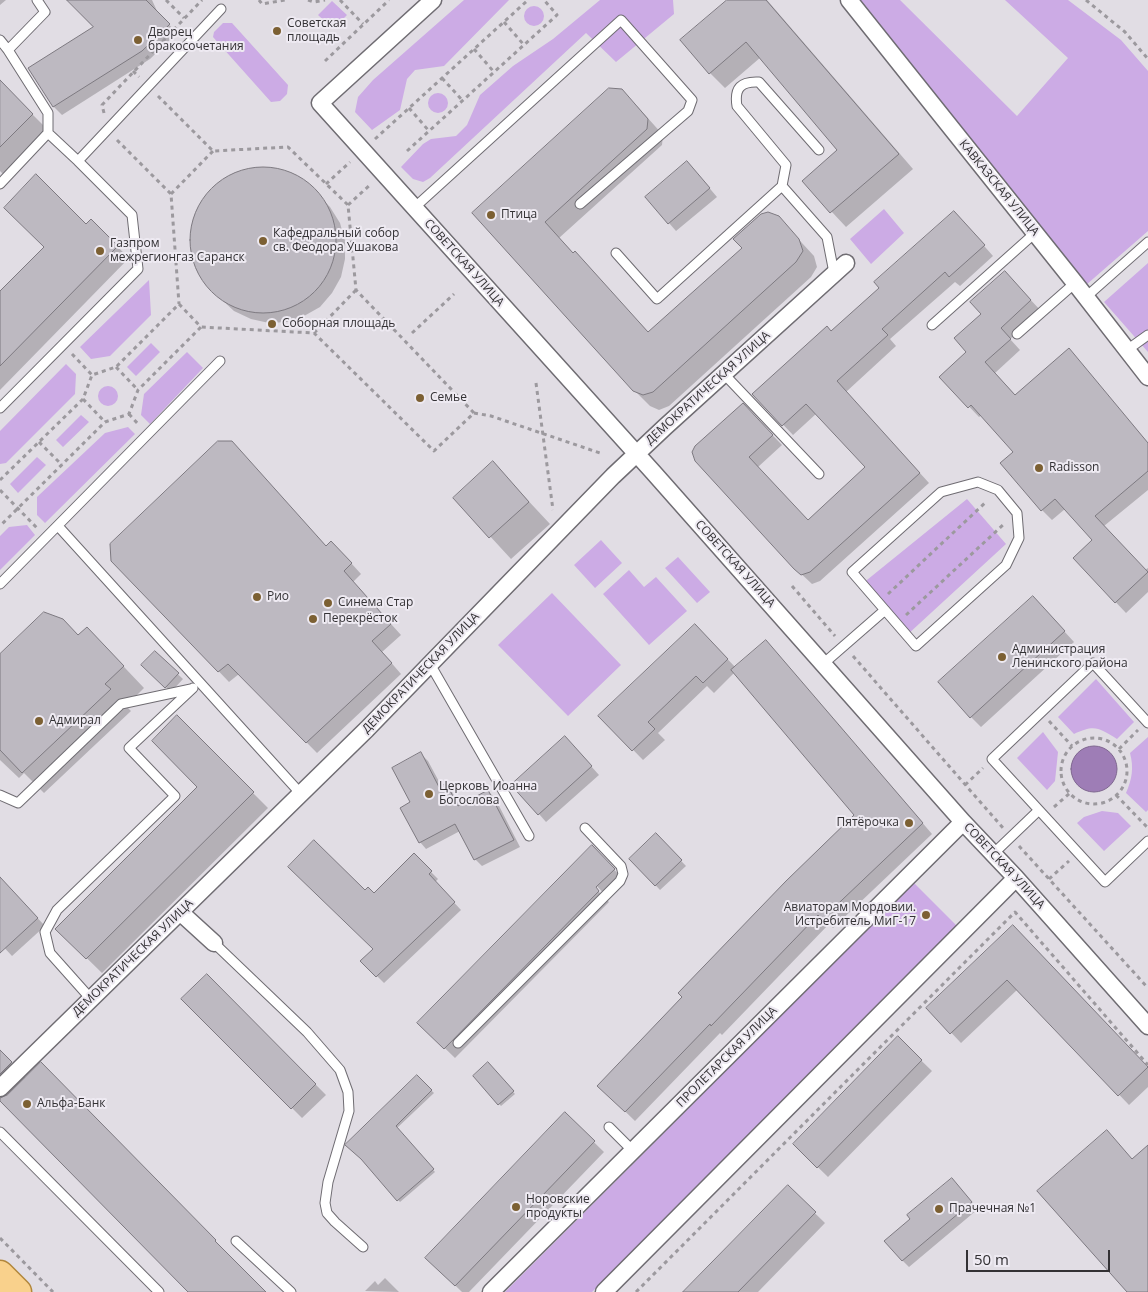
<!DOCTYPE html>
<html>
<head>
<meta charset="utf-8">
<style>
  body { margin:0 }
  #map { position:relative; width:1148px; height:1292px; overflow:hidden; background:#e1dde4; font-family:"Open Sans",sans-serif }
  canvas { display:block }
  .scale { position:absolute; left:966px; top:1250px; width:144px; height:22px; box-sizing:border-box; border:2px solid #333134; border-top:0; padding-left:6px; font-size:15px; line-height:18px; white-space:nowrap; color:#333134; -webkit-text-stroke:4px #eeeaf2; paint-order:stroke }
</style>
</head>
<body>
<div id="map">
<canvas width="1148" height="1292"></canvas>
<div class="scale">50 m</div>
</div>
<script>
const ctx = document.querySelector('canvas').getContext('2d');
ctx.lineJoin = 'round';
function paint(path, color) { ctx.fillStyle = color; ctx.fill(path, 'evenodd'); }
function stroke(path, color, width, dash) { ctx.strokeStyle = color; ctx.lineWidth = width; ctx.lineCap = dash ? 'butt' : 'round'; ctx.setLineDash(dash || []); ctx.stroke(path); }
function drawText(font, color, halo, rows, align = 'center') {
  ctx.font = font + ' "Open Sans",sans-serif'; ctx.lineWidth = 4; ctx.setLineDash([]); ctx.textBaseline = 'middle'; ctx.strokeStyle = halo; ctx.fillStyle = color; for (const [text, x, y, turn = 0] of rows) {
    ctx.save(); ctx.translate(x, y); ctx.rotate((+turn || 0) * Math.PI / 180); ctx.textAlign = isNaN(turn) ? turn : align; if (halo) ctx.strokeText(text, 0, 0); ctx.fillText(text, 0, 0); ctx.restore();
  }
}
const green = new Path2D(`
  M464,0H509L444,66L415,70L407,79L400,110L372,130L355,112L358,97L373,80Z
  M600,0H673L674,14L616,62L586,33L430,178L423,182L413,179L401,167L423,144L431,139L456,136L467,125L480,95L513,66L553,39Z
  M860,0H900L1017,116L1068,58L1005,0H1068L1121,40L1148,71V231L1086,285Z
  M332,1L347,15L333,29L318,15Z
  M524 16a10 10 0 1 1 20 0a10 10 0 1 1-20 0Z
  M223,23H232L288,85L287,94L280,101L271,102L213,37L214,32Z
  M428 103a10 10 0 1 1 20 0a10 10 0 1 1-20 0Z
  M884,209L904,233L871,264L850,239Z
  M1148,263V352L1104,302Z
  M149,280L151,315L110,356L91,359L80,347Z
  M151,343L160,352L136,376L127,367Z
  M187,352L203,368L150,424L141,415L144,394Z
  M66,364L76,374L75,394L6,463L0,464V431Z
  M98 396a10 10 0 1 1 20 0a10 10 0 1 1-20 0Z
  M81,415L89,422L63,447L56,440Z
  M128,427L135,434L45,523L37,515V497L105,433Z
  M37,457L46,465L18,493L10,484Z
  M967,499L1006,544L907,635L862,584Z
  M27,525L35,535L0,570V536L9,527Z
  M601,540L622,563L595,588L574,565Z
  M678,557L710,592L697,603L665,568Z
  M629,570L644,587L656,577L687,611L649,645L603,594Z
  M552,593L621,665L568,716L498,645Z
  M1096,679L1134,722L1117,739C1099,728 1095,724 1074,734L1058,717Z
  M1043,732L1058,752L1055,781L1047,790L1017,758Z
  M1148,737V810L1146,812L1126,793C1132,779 1134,768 1130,753Z
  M1102,811L1118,813L1131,826L1104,851L1077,823L1084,817Z
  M914,883L958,927L592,1292H505Z`);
const water = new Path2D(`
  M1071 769a23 23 0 1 1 46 0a23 23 0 1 1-46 0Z`);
const shadow = new Path2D(`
  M0,0H6L0,5Z
  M69,0H152L158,13L177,33L150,59L62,115L54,107L30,68L95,27Z
  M729,0H767L913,169L846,227L803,181L839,150L761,57L725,88L710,73Z
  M0,82L48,130L3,174L0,171Z
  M637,106L663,135L662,145L559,238L649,333L778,217L814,256L817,267L811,277L669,406L659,410L650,406L634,390L473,213Z
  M253,169H272L290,174L306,183L330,207L340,223L345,241V259L341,277L332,293L320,307L304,316L287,322L269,323L251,319L234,311L208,287L198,271L192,252L191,233L196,215L205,198L218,184L234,174Z
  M695,171L717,197L676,231L669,223Z
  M91,221L129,258L0,390V293Z
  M963,222L993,256L960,286L955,282L890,339L896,346L846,392L929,483L820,581L812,584L795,568L697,461L752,414L782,445L758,467L808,521L867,467L817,413L793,435L754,394L832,332L881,288Z
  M1015,283L1041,311L1010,339L1020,350L995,373L1016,396L1069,350L1148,443V490L1104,526L1145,570L1148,568V592L1126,613L1074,558L1093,540L1065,509L1052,520L1042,510L1014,452L982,415L979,417L941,377L968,352Z
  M493,463L550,524L511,559L455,498Z
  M327,547L342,553L361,574L353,582L401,635L382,652L401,674L317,753L239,674L229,682L112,560Z
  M1043,608L1074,642L981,727L971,717Z
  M695,625L736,668L776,652L932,834L833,928L829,924L722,1035L720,1033L635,1121L599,1086L856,815L734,673L714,693L707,686L658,733L665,740L643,760L600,716Z
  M78,637L108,650L144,688L126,706L131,711L44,793L24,773L19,778L0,760V656Z
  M155,653L183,679L171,692L143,665Z
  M177,717L268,808L102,973L57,929L199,787Z
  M573,746L599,775L546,822L539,814Z
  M421,754L428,761L442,787L445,785L452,792L460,806L488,791L495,798L520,847L482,866L475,859L460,831L426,849L420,842L412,803Z
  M656,835L686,866L660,890L631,859Z
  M414,855L438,879L435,882L461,910L384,983L362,961L375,949L365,892L374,895Z
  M602,857L624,880L607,897L596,885L594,887L609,902L455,1058L419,1023Z
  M0,878L45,926L12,956L0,943Z
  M1023,937L1148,1068V1087L1129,1105L1018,989L961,1043L928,1008Z
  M207,975L326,1095L302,1118L183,999Z
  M898,1038L932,1071L828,1177L794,1144Z
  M0,1052L26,1078L41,1063L265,1292H190L0,1099Z
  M488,1064L515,1094L501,1106L474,1076Z
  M417,1077L434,1093L397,1128L435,1172L400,1202L362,1160Z
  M565,1114L604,1152L469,1292H462L427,1258Z
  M958,1186L978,1209L909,1267L902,1260L912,1219Z
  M788,1187L825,1223L758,1292H685Z
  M385,1278L399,1292L365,1291L375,1281L378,1285Z`);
const building = new Path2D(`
  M67,0H146L170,24L142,51L53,107L28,68L93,27Z
  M727,0H766L899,154L830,213L802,181L837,150L746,42L709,74L680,40Z
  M0,80L33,114L0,147Z
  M609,88L622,89L648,119L647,129L545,222L573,253L575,251L648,332L742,248L733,239L761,214L768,212L779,216L799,239L803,251L796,262L653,392L643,395L633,391L472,213Z
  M687,161L710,188L668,224L645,197Z
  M190 240a73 73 0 1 1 146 0a73 73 0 1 1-146 0Z
  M36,174L86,224L91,219L118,246L0,366V291L44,247L4,208Z
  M954,211L985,245L949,277L945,272L882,329L888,335L837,381L920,473L810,572L801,575L794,569L695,461L692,452L695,446L743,403L773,435L749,457L808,520L865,467L806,404L782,426L752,394L827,326L831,331L879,288L874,282Z
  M1005,271L1031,300L1001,328L1011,339L985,362L1015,395L1069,348L1148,443V471L1095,516L1148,572L1115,603L1073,558L1092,540L1055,499L1041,511L1000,463L1013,452L971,405L968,408L939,377L966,352L954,338L981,314L970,302Z
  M218,441H232L326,546L331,541L352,563L344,571L391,624L372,641L392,663L306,743L228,664L218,672L111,561L110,544Z
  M493,461L529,502L489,538L453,498Z
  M1033,596L1065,631L970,718L938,682Z
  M44,612L63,619L78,635L87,627L124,666L105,684L111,689L22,773L0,750V654Z
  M695,624L728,659L703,683L696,676L648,722L655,729L632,751L598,716Z
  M766,640L923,823L822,919L818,915L711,1026L710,1024L625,1112L597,1086L682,997L678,993L786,881L854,815L731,670Z
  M155,651L179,673L165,688L141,665Z
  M177,715L254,792L86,959L55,929L197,787L152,741Z
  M565,736L592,766L538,815L511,785Z
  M421,752L439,787L446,783L458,806L488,790L514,840L474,860L455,824L419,843L400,808L410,802L392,768Z
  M656,833L682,860L655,886L629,859Z
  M314,840L365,890L368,887L374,893L414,853L432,871L429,874L455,902L376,977L360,961L373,949L288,867Z
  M592,845L615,869L596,887L599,891L444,1049L417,1023Z
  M0,877L38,918L0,953Z
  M1013,925L1148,1067L1118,1096L1007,980L950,1034L926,1008Z
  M207,974L316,1084L291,1109L181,999Z
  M898,1036L922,1060L817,1168L793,1144Z
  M0,1050L12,1062L0,1074Z
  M41,1062L216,1240L215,1241L266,1292H188L0,1101V1098L7,1095Z
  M488,1062L514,1091L498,1105L473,1076Z
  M417,1075L432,1090L396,1126L434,1169L397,1201L361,1159L345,1145Z
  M565,1112L595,1141L455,1286L425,1258Z
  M1107,1130L1132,1159L1148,1145V1292H1127L1037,1191Z
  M952,1178L972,1202L902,1261L884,1241L910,1219L907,1215Z
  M788,1185L816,1212L738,1292H683Z`);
const path = new Path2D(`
  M166,0L184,18
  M259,0L262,4L285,0
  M308,0L314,2L325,0
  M340,0L363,24
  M1086,0L1125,32L1148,59
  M504,22L524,45
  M474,49L494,72
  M325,61L389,0
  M133,71L139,77
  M442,78L463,101
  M158,96L213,151L288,147L348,205L356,290L474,413L434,451L314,333L201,327
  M409,108L429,131
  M104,113L102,105L202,0
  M375,139L528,0
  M117,140L171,194L179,304
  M407,151L557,15L544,0
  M326,184L350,162
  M171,194L213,151
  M348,205L371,184
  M314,333L356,290
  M412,333L454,294
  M72,354L92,375
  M116,367L138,390
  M536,383L553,510
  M83,399L105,422
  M474,413L491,416L600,453
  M129,414L139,425
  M39,442L62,465
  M0,480L83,399L92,375L116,367L179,304L201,327L138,390L129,414L105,422L0,526
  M0,490L37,528
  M792,586L835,636
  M888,594L987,501
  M906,615L1004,524
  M853,656L1003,828
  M1049,721L1072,746
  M1061 771a33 33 0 1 1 66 0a33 33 0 1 1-66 0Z
  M1119,749L1138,730
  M965,785L983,768
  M1116,795L1147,827
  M1054,807L1070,793
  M1019,846L1148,988
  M1049,879L1069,861
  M0,1238L53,1292
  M636,1292L1015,912L1148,1065`);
const lane = new Path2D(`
  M37,0L45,12L8,50L48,113V133
  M0,40L8,50
  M0,184L48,133L78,161
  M782,186L786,165L737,106C734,88 741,81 759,82L819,150
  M414,208L621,20L692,100L688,111L580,204
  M616,253L657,299L782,186L827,237L834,273
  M1086,297L1148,242
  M932,325L1035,233
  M1017,334L1075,283
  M1127,350L1148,335
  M724,374L819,474
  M0,408L138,269L132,215L78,161L221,9
  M978,482L998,490L1017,513L1019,538L1006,565L916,646L852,572L941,492Z
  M58,526L301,794
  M0,584L220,361
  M430,664L529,836
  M823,664L885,610
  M1148,723L1093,663L992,759L1105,882L1148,841
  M0,795L18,803L121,704L191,689
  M993,854L1039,810
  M214,943L307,1032L340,1070L348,1092L349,1111L328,1182L325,1203L327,1213L335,1222L363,1247
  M91,999L50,953L45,932L57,910L175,796L129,748L193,688
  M458,1043L620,881L623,874L621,866L585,828
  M609,1127L633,1151
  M0,1132L159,1292
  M236,1241L291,1292`);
const street = new Path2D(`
  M433,0L320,103L653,472L963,822L1016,878L1148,1026
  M849,0L1075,283L1148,377
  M180,912L214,943
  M0,1088L367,729L613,476L665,427L846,263
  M491,1292L963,822
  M604,1292L1016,878`);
const primary = new Path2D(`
  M0,1274L18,1292`);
const markers = [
  [277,31,5,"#7c6033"],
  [138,40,5,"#7c6033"],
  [491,215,5,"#7c6033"],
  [263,241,5,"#7c6033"],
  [100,251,5,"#7c6033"],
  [272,324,5,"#7c6033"],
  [420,398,5,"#7c6033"],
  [1039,468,5,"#7c6033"],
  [257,597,5,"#7c6033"],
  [328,603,5,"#7c6033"],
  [313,619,5,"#7c6033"],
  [1002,657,5,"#7c6033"],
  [39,721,5,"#7c6033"],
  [429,794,5,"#7c6033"],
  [909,823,5,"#7c6033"],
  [926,915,5,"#7c6033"],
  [27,1104,5,"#7c6033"],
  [516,1207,5,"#7c6033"],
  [939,1209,5,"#7c6033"]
];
const poiNames = [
  ["Советская",287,24],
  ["площадь",287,38],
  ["Дворец",148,33],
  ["бракосочетания",148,47],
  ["Птица",501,215],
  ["Кафедральный собор",273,234],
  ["св. Феодора Ушакова",273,248],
  ["Газпром",110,244],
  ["межрегионгаз Саранск",110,258],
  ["Соборная площадь",282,324],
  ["Семье",430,398],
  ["Radisson",1049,468],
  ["Рио",267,597],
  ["Синема Стар",338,603],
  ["Перекрёсток",323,619],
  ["Администрация",1012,650],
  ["Ленинского района",1012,664],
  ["Адмирал",49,721],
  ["Церковь Иоанна",439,787],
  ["Богослова",439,801],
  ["Пятёрочка",899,823,"right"],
  ["Авиаторам Мордовии.",916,908,"right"],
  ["Истребитель МиГ-17",916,922,"right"],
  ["Альфа-Банк",37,1104],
  ["Норовские",526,1200],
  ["продукты",526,1214],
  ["Прачечная №1",949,1209]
];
const streetNames = [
  ["КАВКАЗСКАЯ УЛИЦА",999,188,51],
  ["СОВЕТСКАЯ УЛИЦА",464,263,48],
  ["ДЕМОКРАТИЧЕСКАЯ УЛИЦА",708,388,-42],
  ["СОВЕТСКАЯ УЛИЦА",735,564,48],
  ["ДЕМОКРАТИЧЕСКАЯ УЛИЦА",421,673,-46],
  ["СОВЕТСКАЯ УЛИЦА",1004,866,47],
  ["ДЕМОКРАТИЧЕСКАЯ УЛИЦА",133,958,-44],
  ["ПРОЛЕТАРСКАЯ УЛИЦА",727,1057,-45]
];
paint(green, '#ccabe5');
paint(water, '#9e7db6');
stroke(water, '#7e668f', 1);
paint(shadow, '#0003');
paint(building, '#bdb9c1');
stroke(building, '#7d7980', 1);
stroke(lane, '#6f6c72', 11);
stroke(street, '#6f6c72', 19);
stroke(primary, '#b1863b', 29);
stroke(path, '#9c999e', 3, [4, 4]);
stroke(lane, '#fff', 9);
stroke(street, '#fff', 16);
stroke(primary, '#f9d18c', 26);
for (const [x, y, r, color] of markers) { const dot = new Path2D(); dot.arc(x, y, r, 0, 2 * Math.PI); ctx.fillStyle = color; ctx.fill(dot); stroke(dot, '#eeeaf2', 2); }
drawText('12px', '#333134', '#eeeaf2', poiNames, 'left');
drawText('12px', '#333134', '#eeeaf2', streetNames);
</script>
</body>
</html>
